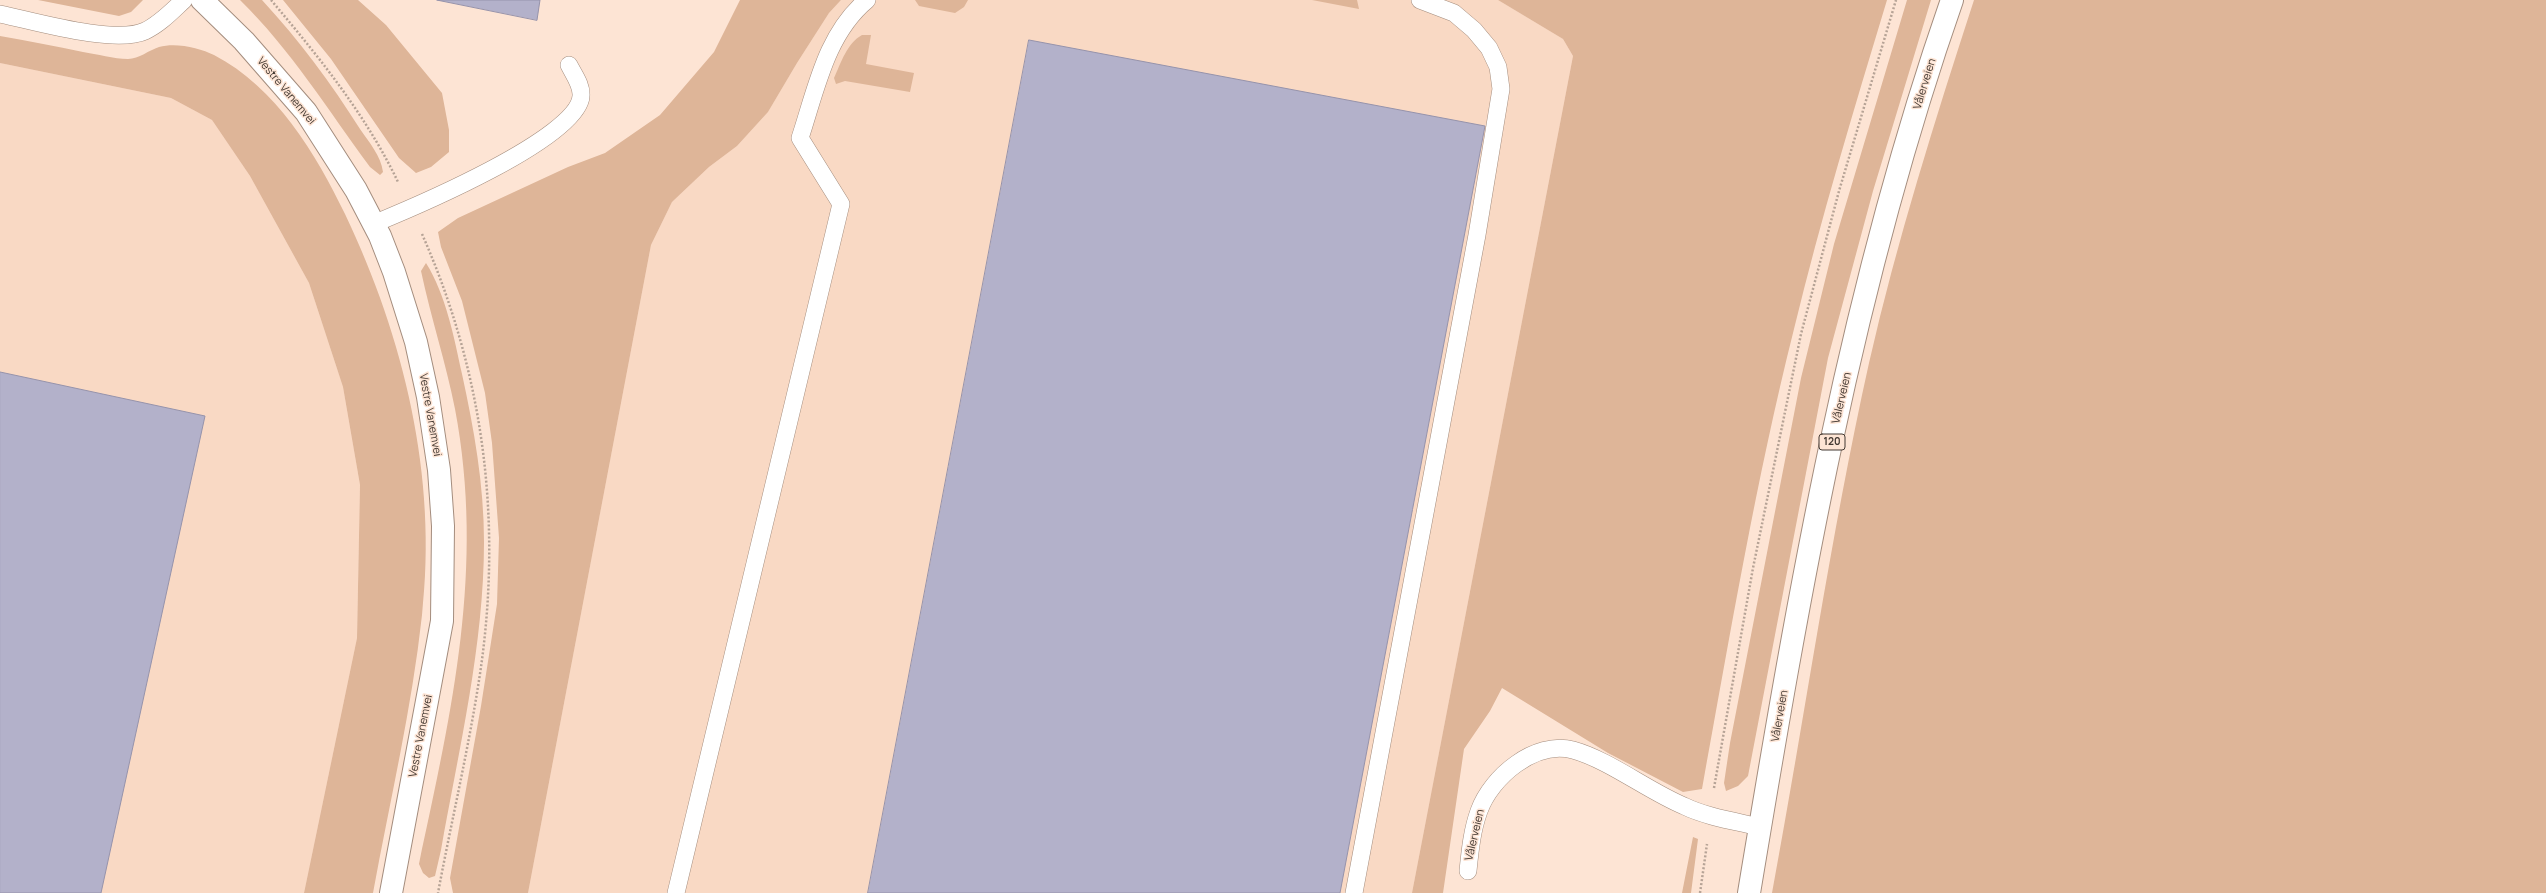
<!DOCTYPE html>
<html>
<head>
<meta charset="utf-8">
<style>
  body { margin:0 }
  canvas { display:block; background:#fde4d4 }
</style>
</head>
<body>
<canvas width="2546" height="893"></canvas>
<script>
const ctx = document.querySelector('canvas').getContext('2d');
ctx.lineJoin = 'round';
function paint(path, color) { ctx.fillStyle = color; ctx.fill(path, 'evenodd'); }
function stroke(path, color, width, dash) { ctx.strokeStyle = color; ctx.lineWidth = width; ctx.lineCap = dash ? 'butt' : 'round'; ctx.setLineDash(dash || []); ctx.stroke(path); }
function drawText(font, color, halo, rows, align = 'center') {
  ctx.font = font + ' Manrope,sans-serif'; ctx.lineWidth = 3; ctx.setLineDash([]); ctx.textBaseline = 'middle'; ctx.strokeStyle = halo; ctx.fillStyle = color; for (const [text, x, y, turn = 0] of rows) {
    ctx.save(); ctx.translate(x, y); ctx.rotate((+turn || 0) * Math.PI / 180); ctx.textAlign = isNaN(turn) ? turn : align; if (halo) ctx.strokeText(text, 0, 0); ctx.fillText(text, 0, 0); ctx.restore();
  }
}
const built = new Path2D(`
  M841,0H1498L1563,39L1573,56L1412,893H528L651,245L672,202L709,167L737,146L768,112L797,63L829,13Z
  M0,63L171,98L212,120L250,176L309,283L343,387L360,485L357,638L304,893H0Z`);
const green = new Path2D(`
  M38,0H143L131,12L119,16Z
  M240,0H262C299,40 331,83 360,129C369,142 381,156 383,172L380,175L370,167C328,110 291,50 240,0Z
  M283,0H358L386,25L442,93L449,130V152L431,167L416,173L399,158L331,59Z
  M740,0H841L829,13L797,63L768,112L737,146L709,167L672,202L651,245L528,893H453L450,878L481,706L497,604L499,538L492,443L485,393L462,301L441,247L438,232L458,218L568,167L605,153L660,115L714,52Z
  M915,0H968L964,7L955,13L919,6Z
  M1312,0H1357L1359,9Z
  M1498,0H1887C1854,109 1821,218 1794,329C1756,480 1730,635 1702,789L1683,792L1608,753L1502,688L1490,711L1464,749L1443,893H1412L1573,56L1563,39Z
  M1907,0H1931L1873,191L1828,358L1748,776L1738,786L1726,791L1724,783L1730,743L1801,378L1834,244Z
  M1974,0H2546V893H1772C1805,716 1830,538 1869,363C1897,240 1935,120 1974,0Z
  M862,35H871L866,64L914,73L910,92L845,81L836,84L834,78C841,63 847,43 862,35Z
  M0,36C28,41 56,46 83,52C97,54 114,59 128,59C139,59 149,50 159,47C176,42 200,48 214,55C276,87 316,154 345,214C404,338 438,477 422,615C412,708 390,800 373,893H304L357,638L360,485L343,387L309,283L250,176L212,120L171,98L0,63Z
  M426,263C446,295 454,337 462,374C474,429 484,485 484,542C484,645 459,749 441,850L435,876L429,878L423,873L419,864C452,710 485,568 455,409C446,363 431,318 421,271Z
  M1693,837L1698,839L1691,893H1682Z`);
const building = new Path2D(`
  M437,0H540L537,20Z
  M1029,40L1485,126L1340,893H868Z
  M0,372L205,416L101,893H0Z`);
const path = new Path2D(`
  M271,0C319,57 366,115 398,182
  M422,234C483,372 502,517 481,667C470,743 452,818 438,893
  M1714,788L1753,568L1801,334L1839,191L1896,0
  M1700,893L1707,844`);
const service = new Path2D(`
  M0,14C34,21 115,45 145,31C160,24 172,11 184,0
  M373,224C412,208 579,138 581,96C582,85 574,75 569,65
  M1468,871C1470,851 1472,830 1479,811C1491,777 1535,740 1573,750C1609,760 1648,791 1684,806C1707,817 1734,821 1760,827
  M676,893L841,204L800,138C816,90 826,34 867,0
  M1354,893L1477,235L1501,89L1498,67L1489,48L1474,30L1454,13L1420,0`);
const minor = new Path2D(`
  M202,0L244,41L306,112L356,190L380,236L394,272L416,342L428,397L439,470L443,526L442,621L391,893`);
const primary = new Path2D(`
  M1749,893C1799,592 1851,288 1952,0`);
const shields = [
  [1832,442,26]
];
const shieldNames = [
  ["120",1832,442]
];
const streetNames = [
  ["Vålerveien",1925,84,-73],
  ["Vestre Vanemvei",286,91,50],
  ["Vålerveien",1842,398,-77],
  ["Vestre Vanemvei",430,415,80],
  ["Vålerveien",1780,716,-80],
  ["Vestre Vanemvei",421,736,-79],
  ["Vålerveien",1475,835,-77]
];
paint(built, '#f9d9c4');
paint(green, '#deb598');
paint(building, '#b3b1ca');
stroke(building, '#9693ab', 1);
stroke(service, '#a48d7e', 18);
stroke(minor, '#a48d7e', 24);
stroke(primary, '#a48d7e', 24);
stroke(path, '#b6a396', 2.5, [2, 2]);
stroke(service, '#fff', 17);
stroke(minor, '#fff', 22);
stroke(primary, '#fff', 22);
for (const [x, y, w] of shields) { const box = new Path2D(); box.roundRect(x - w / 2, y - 8, w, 16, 3); ctx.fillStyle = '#fde4d4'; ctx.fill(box); stroke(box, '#433932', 1); }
drawText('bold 10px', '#433932', null, shieldNames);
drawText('11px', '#433932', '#fde4d4', streetNames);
</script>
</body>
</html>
